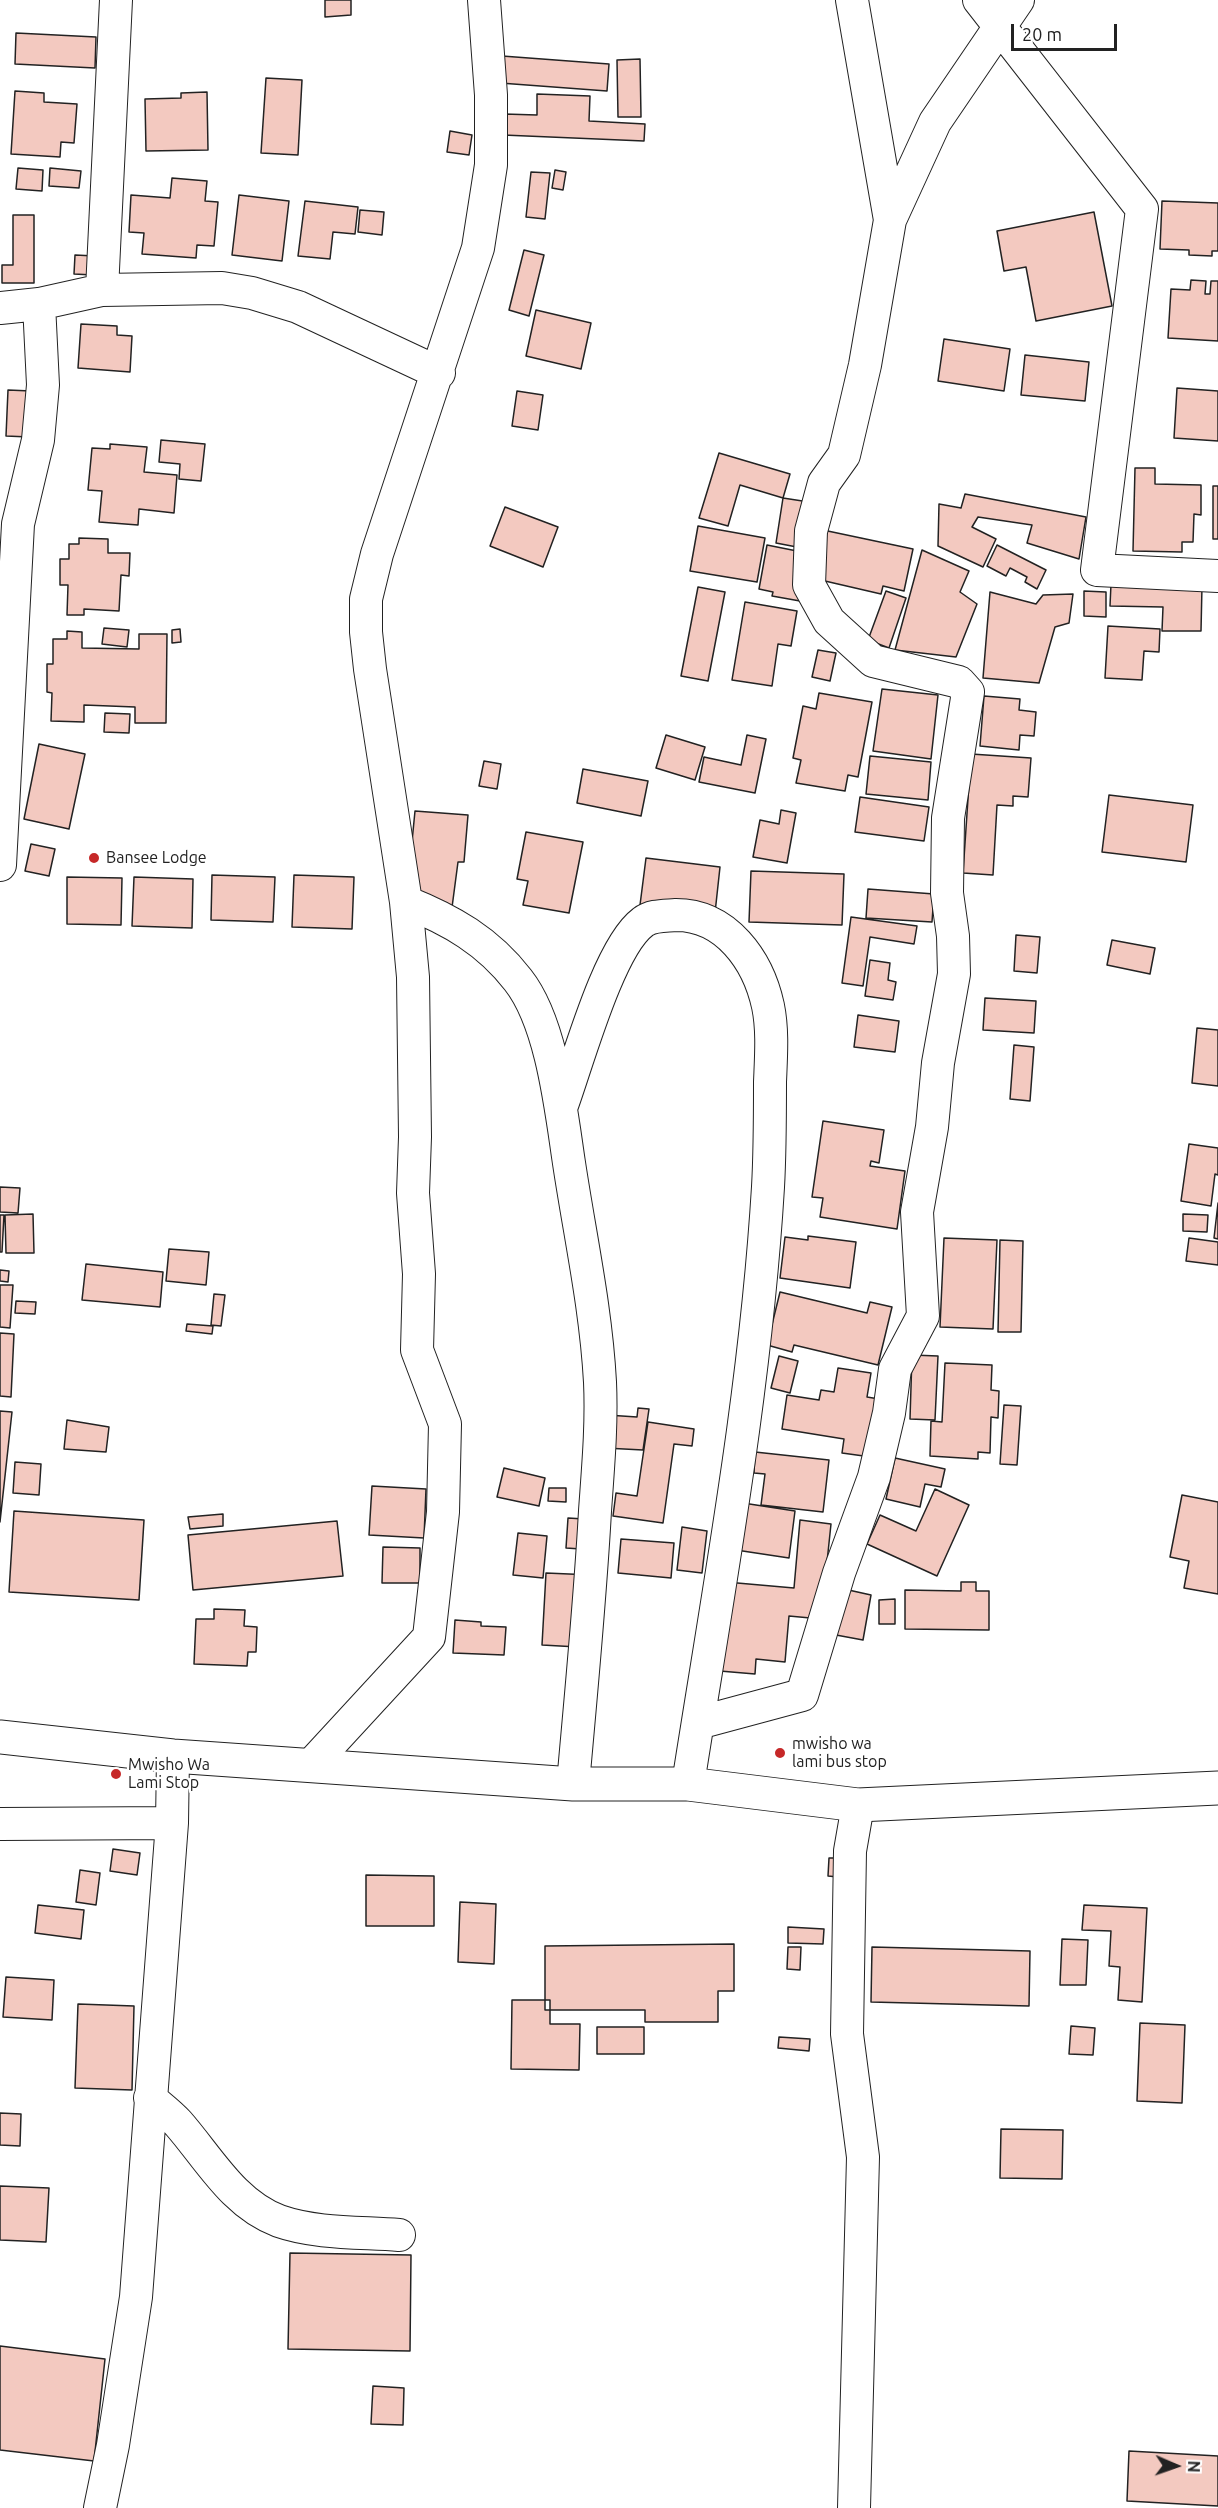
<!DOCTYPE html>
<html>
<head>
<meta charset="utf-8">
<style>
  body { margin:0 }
  #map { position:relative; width:1218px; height:2508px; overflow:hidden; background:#fff; font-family:Ubuntu,sans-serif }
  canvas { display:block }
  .north { position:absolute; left:1146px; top:2436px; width:60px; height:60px; -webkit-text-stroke:4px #fff; paint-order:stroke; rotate:92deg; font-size:16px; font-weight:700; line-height:24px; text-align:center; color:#222 }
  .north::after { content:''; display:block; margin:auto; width:21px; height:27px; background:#222; clip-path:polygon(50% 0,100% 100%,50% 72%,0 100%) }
  .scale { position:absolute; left:1011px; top:24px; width:106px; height:27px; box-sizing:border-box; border:3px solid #222; border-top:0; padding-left:8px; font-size:18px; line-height:21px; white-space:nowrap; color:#222; -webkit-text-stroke:4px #fff; paint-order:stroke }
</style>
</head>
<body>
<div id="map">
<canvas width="1218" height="2508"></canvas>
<div class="north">N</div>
<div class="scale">20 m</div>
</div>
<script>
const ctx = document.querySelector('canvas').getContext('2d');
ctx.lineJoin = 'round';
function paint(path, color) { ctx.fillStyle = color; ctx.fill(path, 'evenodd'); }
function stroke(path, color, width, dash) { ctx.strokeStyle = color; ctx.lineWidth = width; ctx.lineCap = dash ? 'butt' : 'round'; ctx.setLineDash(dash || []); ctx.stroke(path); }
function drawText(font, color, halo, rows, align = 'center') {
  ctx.font = font + ' Ubuntu,sans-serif'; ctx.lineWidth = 4.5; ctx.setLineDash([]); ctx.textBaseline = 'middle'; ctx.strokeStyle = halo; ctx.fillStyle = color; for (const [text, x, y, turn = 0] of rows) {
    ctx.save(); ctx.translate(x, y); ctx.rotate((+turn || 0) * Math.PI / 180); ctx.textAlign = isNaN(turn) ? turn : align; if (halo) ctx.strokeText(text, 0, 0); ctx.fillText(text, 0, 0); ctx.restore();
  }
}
const building = new Path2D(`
  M325,0H351V15L325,17Z
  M16,33L96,37L95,68L15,64Z
  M502,56L609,64L607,91L500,83Z
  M640,59L641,117H618L617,60Z
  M266,78L302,80L298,155L261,153Z
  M15,91L44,93V102L77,104L74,143L61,142L60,157L11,154Z
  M207,92L208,150L146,151L145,99L181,98V93Z
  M537,94L590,96L589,121L645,124L644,141L503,135L504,114L537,115Z
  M450,131L472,135L469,155L447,152Z
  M18,168L43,170L42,191L16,189Z
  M50,168L81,171L79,188L49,186Z
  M555,170L566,172L563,190L552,188Z
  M531,172L550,173L545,219L526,217Z
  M172,178L207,181L205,201L218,202L214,246L197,245L196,258L142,254L144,233L129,232L131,195L170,198Z
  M239,195L289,201L282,261L232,255Z
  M305,201L358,207L355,234L333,232L330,259L298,256Z
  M1162,201L1218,203V251H1212V256L1189,255V250L1160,249Z
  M360,210L384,212L382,235L358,232Z
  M1094,212L1112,306L1036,321L1026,267L1004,271L997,231Z
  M13,215H34V283H2V265H13Z
  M524,250L544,255L529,316L509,310Z
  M75,255L95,256L93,275L74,274Z
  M1191,280L1206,281L1205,294H1210L1211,281H1218V341L1168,338L1171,289L1190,290Z
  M536,310L591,323L581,369L526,356Z
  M81,324L117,326V335L132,336L130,372L78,368Z
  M944,339L1010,349L1004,391L938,381Z
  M1025,355L1089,362L1085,401L1021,395Z
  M1177,388L1218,391V441L1174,438Z
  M8,390L31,391L29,437L6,436Z
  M517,391L543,395L538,430L512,426Z
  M161,440L205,444L201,481L179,479L180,464L159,462Z
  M110,444L147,447L144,472L177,475L174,513L139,509L138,525L99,522L102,491L88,490L92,448L110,449Z
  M719,453L790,474L783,498L740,485L728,526L699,518Z
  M1135,468H1155V484L1201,485V515L1194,514L1193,542H1182V552L1133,551Z
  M1213,486H1218V539H1213Z
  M965,494L1086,517L1079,559L1027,543L1032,525L978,517L972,527L996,539L983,567L938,546L939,504L961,508Z
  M783,498L809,502L802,548L776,543Z
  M505,507L558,527L543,567L490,546Z
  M698,526L765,538L757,582L690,571Z
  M823,530L913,549L904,591L883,586L881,594L812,578Z
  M79,538L108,539V553H130L129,576L121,575L119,611L84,609V615H67L68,585H60V559H69V544H79Z
  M767,545L802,552L804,579L800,601L772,596L773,592L759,589Z
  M997,545L1046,570L1037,589L1025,582L1027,577L1010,568L1006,576L987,566Z
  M922,550L969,571L960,592L977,604L956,657L895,650Z
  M1111,584L1202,586L1201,631H1162L1163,607L1110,606Z
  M698,587L725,592L708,681L681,676Z
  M886,591L906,598L889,648L868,640Z
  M1084,591L1106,592V617L1084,616Z
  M990,592L1036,604L1043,595L1073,594L1069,623L1055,627L1039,683L983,678Z
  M745,602L797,611L791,646L778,644L772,686L732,680Z
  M1108,626L1160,629L1159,652L1144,651L1142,680L1105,678Z
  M104,628L129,630L127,647L102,644Z
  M180,629L181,642L172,643V630Z
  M67,631L82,632V648L139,649V634H167L166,723H135V707L84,705V722L51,721L52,693L47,692V664H53V639H67Z
  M818,650L836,653L830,681L812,677Z
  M882,689L938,695L931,759L873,751Z
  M819,693L872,702L858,777L848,775L845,791L796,783L801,760L793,758L803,706L816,709Z
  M984,696L1020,699L1019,710L1036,712L1034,736L1020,735L1019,750L980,746Z
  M105,713L130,714L129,733L104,732Z
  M666,735L705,747L695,780L656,768Z
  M747,735L766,739L755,793L699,782L704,757L741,765Z
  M39,744L85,754L69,829L24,819Z
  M971,754L1031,758L1028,797L1013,796V806L997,805L993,875L963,873Z
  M870,756L931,762L928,800L866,794Z
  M484,761L501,764L497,789L479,786Z
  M583,769L648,781L641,816L577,803Z
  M1109,795L1193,805L1186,862L1102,852Z
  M860,797L929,807L924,841L855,832Z
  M781,810L796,813L787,863L753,857L760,820L779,824Z
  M415,811L468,815L464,862H458L451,915L407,893Z
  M526,832L583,842L569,913L523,905L528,881L517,879Z
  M31,844L55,849L49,876L25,871Z
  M646,858L720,867L715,913L640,905Z
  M751,871L844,874L842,925L749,922Z
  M212,875L275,877L273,922L211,920Z
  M294,875L354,877L352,929L292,927Z
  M67,877L122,878L121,925L67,924Z
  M134,877L193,879L192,928L132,926Z
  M868,889L934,894L932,922L866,918Z
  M851,917L917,926L914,944L870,937L863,986L842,983Z
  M1016,935L1040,937L1037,973L1014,971Z
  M1112,940L1155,948L1150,974L1107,965Z
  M870,960L890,963L888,980L896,982L893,1000L865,996Z
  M985,998L1036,1001L1034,1033L983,1030Z
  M858,1015L899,1021L895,1052L854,1047Z
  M1197,1028L1218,1030V1086L1192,1083Z
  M1014,1045L1034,1047L1030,1101L1010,1099Z
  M823,1121L884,1130L879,1163L871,1161L870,1166L905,1171L897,1229L820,1217L823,1198L812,1197Z
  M1189,1144L1218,1148V1175L1215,1174L1211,1206L1181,1201Z
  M0,1187L20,1188L18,1213L0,1212Z
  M1218,1203V1239L1214,1238Z
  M33,1214L34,1253H6L5,1215Z
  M1183,1214L1208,1215L1207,1232L1183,1231Z
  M0,1215H4L2,1252H0Z
  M808,1236L856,1242L850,1288L780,1278L785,1237L808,1240Z
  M944,1238L997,1240L993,1329L940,1327Z
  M1189,1238L1218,1242V1265L1186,1261Z
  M1000,1240L1023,1241L1021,1332H998Z
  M169,1249L209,1252L206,1285L166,1281Z
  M86,1264L163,1272L160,1307L82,1300Z
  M0,1270L9,1271L8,1282L0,1281Z
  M0,1285H13L10,1328L0,1327Z
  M780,1292L867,1313L870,1302L892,1307L878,1365L794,1345L792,1352L767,1345Z
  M214,1294L225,1295L221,1326L211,1325Z
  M16,1301L36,1302L35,1314L15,1313Z
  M187,1324L213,1326L212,1334L186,1331Z
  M0,1333L14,1334L11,1397L0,1396Z
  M912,1355L938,1356L935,1420L910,1419Z
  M779,1356L798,1361L790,1393L771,1388Z
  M945,1363L992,1365L991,1390L999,1391L998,1418L991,1417L990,1453L978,1452V1459L930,1456L931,1421L942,1422Z
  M838,1368L871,1373L867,1397L879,1399L871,1457L842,1453L844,1439L782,1429L787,1395L819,1400L821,1390L834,1392Z
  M1004,1405L1021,1406L1017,1465L1000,1464Z
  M638,1408L649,1409L643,1450L605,1448L607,1415L637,1417Z
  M0,1411L12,1412L0,1522Z
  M67,1420L109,1427L106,1452L64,1449Z
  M648,1422L694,1429L692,1446L674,1444L663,1523L613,1516L616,1493L637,1496Z
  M755,1452L829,1460L823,1512L761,1505L765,1474L754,1473Z
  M895,1458L945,1469L941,1487L925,1484L920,1507L886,1499Z
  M15,1462L41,1464L39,1495L13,1493Z
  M504,1468L545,1478L539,1506L497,1497Z
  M372,1486L426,1489L424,1538L369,1535Z
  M549,1488H566V1502L548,1501Z
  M935,1489L969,1505L937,1576L867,1544L880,1515L916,1531Z
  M1182,1495L1218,1502V1594L1184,1588L1189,1561L1170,1557Z
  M743,1503L795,1511L789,1558L736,1550Z
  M14,1511L144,1520L139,1600L9,1592Z
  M223,1514V1526L190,1529L188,1517Z
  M568,1518L584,1519L581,1549L566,1548Z
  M800,1520L831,1524L821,1619L789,1616L785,1662L756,1659L755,1674L708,1670L726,1582L794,1588Z
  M337,1521L343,1576L193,1590L188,1535Z
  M682,1527L707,1531L702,1573L677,1570Z
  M518,1533L547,1536L543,1578L513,1575Z
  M621,1539L674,1543L671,1578L618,1573Z
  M383,1547L420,1548V1583H382Z
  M546,1573L592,1575L578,1647L542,1645Z
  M961,1582H976V1591H989V1630L905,1629V1590L961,1591Z
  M844,1589L871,1595L863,1640L836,1635Z
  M895,1599V1624H879V1600Z
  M214,1609L245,1610L244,1626L257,1627L256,1652H248L247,1666L194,1664L196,1619H214Z
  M455,1620L481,1622V1626L506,1627L504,1655L453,1653Z
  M113,1849L140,1853L137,1875L110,1871Z
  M829,1858H840L838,1877L828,1876Z
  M80,1870L100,1873L96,1905L76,1902Z
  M366,1875L434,1876V1926H366Z
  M460,1902L496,1904L494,1964L458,1962Z
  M38,1905L84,1910L81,1939L35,1933Z
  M1084,1905L1147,1908L1142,2002L1118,2000L1120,1967L1109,1966L1111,1931L1082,1930Z
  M788,1927L824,1929L823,1944L788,1943Z
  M1062,1939L1088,1940L1086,1985H1060Z
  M734,1944V1991H718V2022H645V2010H545V1946Z
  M788,1947H801L800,1970L787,1969Z
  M872,1947L1030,1951L1029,2006L871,2002Z
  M6,1977L54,1980L52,2020L3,2017Z
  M512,2000H550V2024H580L579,2070L511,2069Z
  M78,2004L134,2006L132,2090L75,2088Z
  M1140,2023L1185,2025L1182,2103L1137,2101Z
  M1071,2026L1095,2028L1093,2055L1069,2054Z
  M597,2027H644V2054H597Z
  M779,2037L810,2039L809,2051L778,2048Z
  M0,2113L21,2114L20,2146L0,2145Z
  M1001,2129L1063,2130L1062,2179L1000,2178Z
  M0,2186L49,2188L46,2242L0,2240Z
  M290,2253L411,2255L410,2351L288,2349Z
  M0,2346L105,2359L94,2461L0,2450Z
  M373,2386L404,2388L403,2425L371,2424Z
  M1129,2451L1218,2456V2506L1127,2501Z`);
const minor = new Path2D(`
  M852,0L890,220
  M979,0L1142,209L1097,570L1218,576
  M102,290L116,0
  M0,308L39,304L102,290L222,288L252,293L298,307L439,373
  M0,865L18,524L38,440L43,385L39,304
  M406,902C451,920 488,941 518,980C552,1023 561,1110 569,1163C580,1236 596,1308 600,1382C602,1425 598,1468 595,1511C590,1602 581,1693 573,1784
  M561,1108C577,1065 608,948 643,922C652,915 664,916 676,915C726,915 758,960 768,1006C773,1030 771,1057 770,1082C770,1117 770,1152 768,1187C756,1387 719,1586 688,1784
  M698,1723L802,1695L839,1573L874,1477L889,1413L895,1369L923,1316L917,1212L932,1127L938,1063L954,974L953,936L947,893L948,818L968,692L959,682L873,661L829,621L809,585L811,531L824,483L844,455L865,365L890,220L935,122L1018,0
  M311,1765L429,1637L443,1512L445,1424L417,1350L419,1274L413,1193L415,1137L413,977L406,902L370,669L366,632V599L377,554L478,248L491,165V95L484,0
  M0,1824L172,1823
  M150,2098C159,2106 170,2114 178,2123C208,2157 233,2204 279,2221C316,2234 361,2232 399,2235
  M100,2508L113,2445L136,2297L172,1823L173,1756
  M854,2508L863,2157L847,2034L850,1851L858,1805`);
const trunk = new Path2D(`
  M0,1737L173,1756L573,1784H688L858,1805L1218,1788`);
const markers = [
  [94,858,6,"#c62828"],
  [780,1753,6,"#c62828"],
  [116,1774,6,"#c62828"]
];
const poiNames = [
  ["Bansee Lodge",106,858],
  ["mwisho wa",792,1744],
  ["lami bus stop",792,1762],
  ["Mwisho Wa",128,1765],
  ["Lami Stop",128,1783]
];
paint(building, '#f3c9c0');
stroke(building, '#222', 1.5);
stroke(minor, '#222', 34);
stroke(trunk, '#222', 35);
stroke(minor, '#fff', 32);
stroke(trunk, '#fff', 33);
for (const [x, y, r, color] of markers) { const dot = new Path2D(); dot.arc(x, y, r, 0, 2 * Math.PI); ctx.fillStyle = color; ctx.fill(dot); stroke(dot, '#fff', 2); }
drawText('16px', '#222', '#fff', poiNames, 'left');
</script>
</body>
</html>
